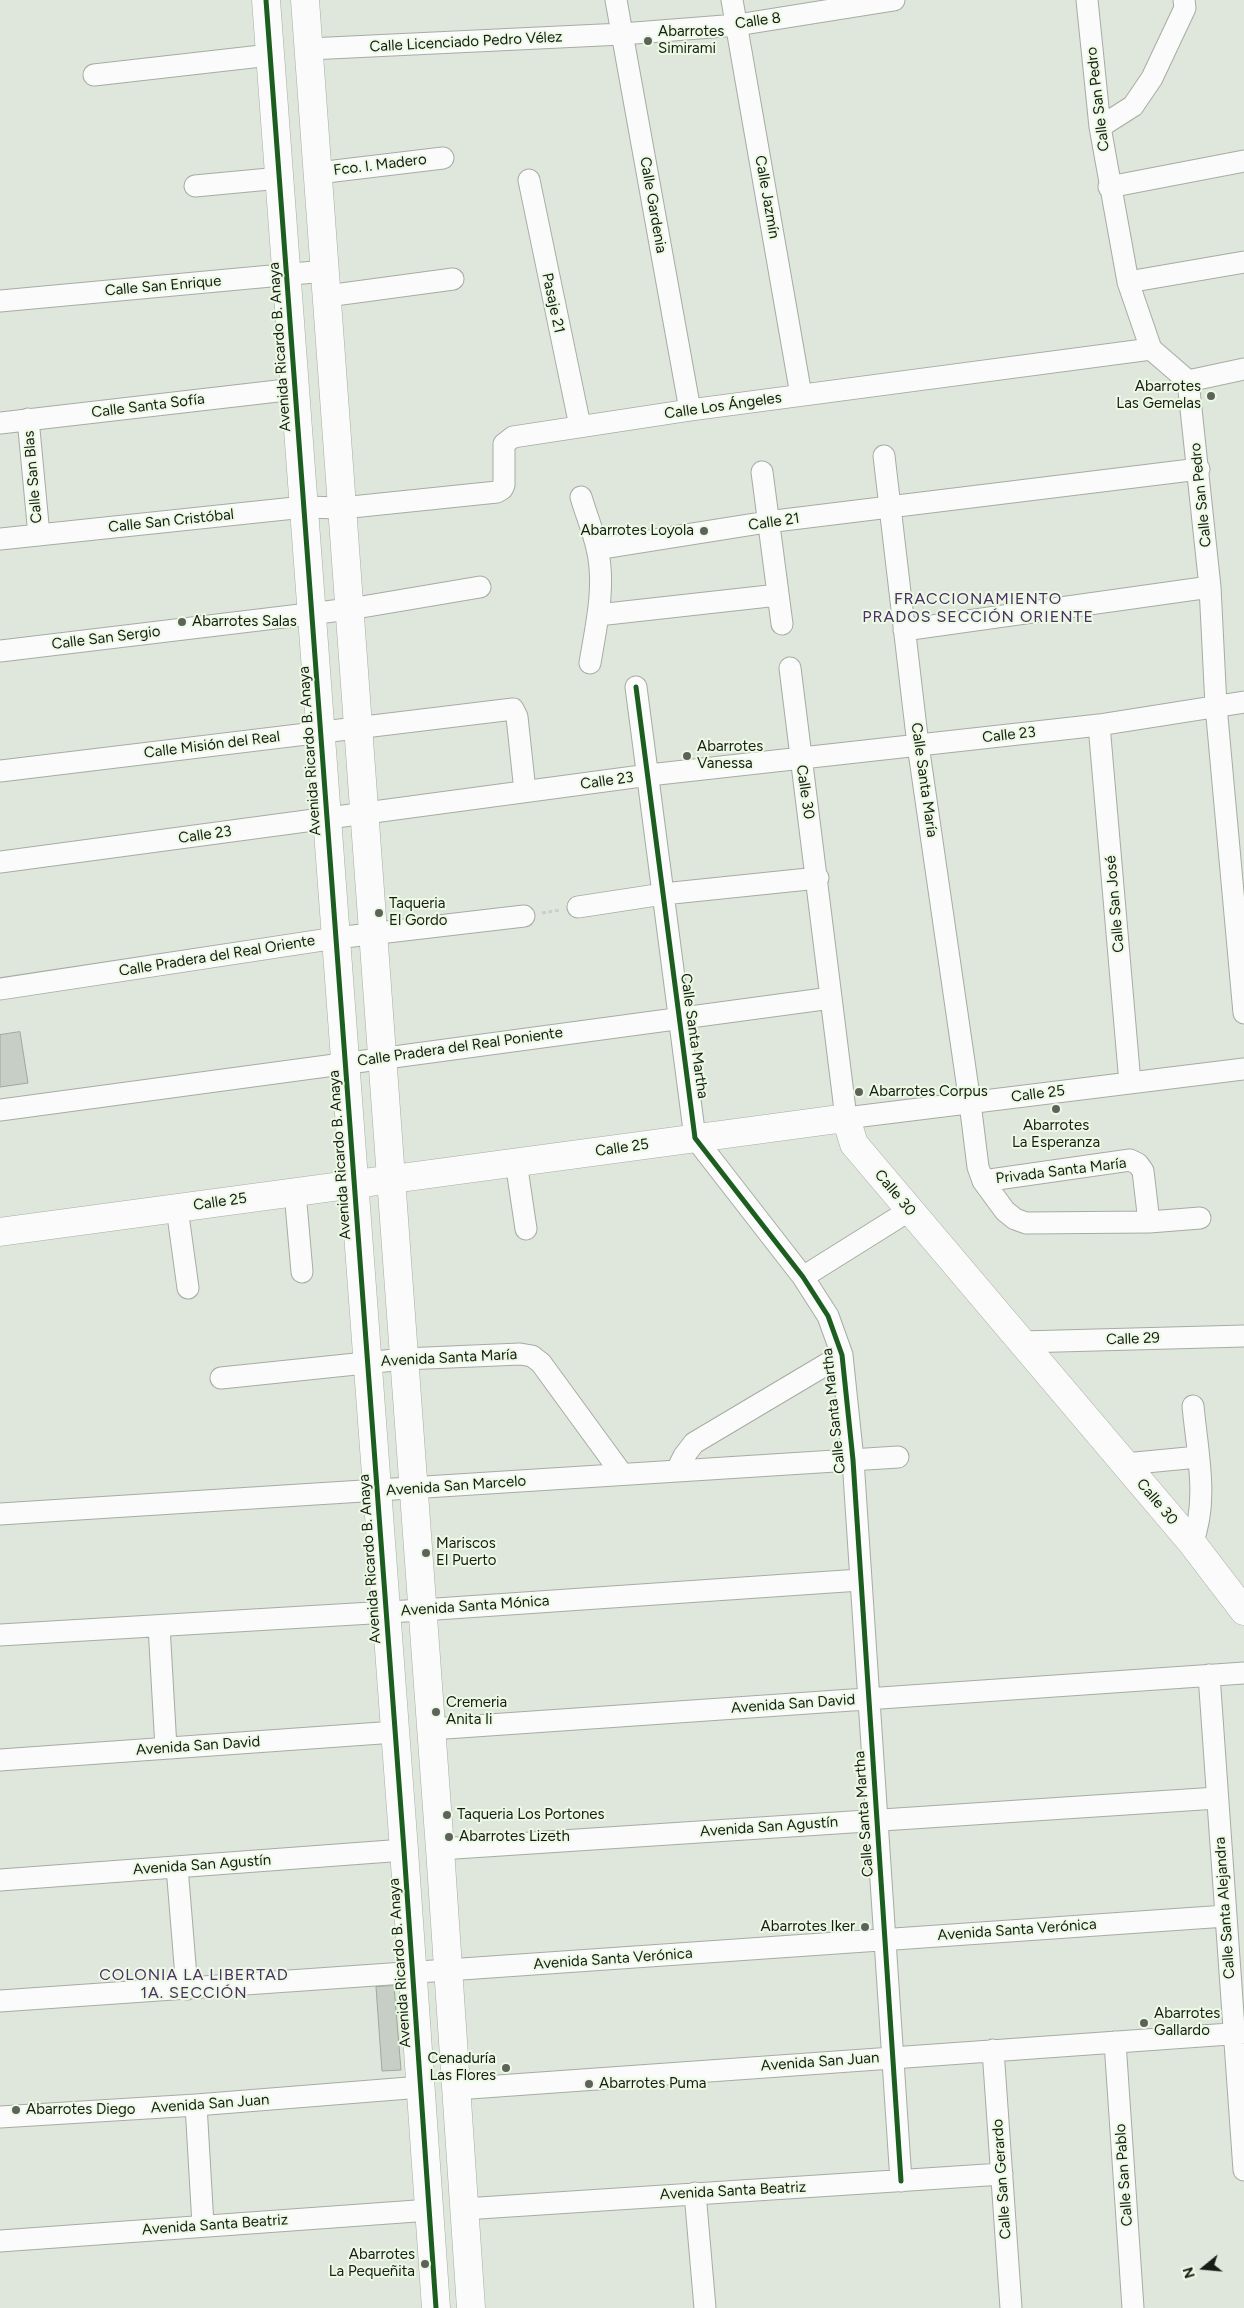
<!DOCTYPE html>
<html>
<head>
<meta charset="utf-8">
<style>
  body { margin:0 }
  #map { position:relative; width:1244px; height:2308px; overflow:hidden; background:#dfe7dc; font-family:Figtree,sans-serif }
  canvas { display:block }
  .north { position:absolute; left:1179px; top:2243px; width:50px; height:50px; -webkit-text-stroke:4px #ecfae4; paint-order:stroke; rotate:253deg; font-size:14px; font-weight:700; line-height:20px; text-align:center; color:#171c14 }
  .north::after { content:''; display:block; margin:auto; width:18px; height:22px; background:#171c14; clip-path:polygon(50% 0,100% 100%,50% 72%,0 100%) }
</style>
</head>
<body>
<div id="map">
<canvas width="1244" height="2308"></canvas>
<div class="north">N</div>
</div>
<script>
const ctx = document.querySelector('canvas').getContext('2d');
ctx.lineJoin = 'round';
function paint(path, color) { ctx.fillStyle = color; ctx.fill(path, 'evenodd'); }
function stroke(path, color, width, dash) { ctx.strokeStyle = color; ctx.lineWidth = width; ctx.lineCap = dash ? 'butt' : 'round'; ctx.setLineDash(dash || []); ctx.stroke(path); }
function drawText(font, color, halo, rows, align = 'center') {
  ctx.font = font + ' Figtree,sans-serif'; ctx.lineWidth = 4; ctx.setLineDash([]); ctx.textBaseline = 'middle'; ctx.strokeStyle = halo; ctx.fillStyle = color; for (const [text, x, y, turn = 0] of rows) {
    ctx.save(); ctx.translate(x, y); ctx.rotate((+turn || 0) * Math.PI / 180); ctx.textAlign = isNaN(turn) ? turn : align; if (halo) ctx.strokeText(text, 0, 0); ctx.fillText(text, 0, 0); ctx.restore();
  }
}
const building = new Path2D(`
  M20,1032L28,1083L0,1087V1035Z
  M394,1986L401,2070L382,2071L376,1987Z`);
const path = new Path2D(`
  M542,913L560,910`);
const street = new Path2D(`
  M616,0L690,410
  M732,0L801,395
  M1087,0L1100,127L1128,282L1151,349L1188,381L1210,587L1216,706L1244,1013
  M309,49L622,34L737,25L894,0
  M94,75L270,55
  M1100,127L1133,106L1152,78L1185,8L1184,0
  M318,173L443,158
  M529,180L580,426
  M195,186L280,178
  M1109,187L1244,161
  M1128,282L1244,262
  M327,296L453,279
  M0,301L325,271
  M1188,381L1244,369
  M28,419L39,535
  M0,423L295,389
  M884,456L918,745L970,1103L978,1167L983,1181L1005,1211L1015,1219L1026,1223L1149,1222L1200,1218
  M762,472L782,624
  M581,497C586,514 593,531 597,548C606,586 596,626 590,663
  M0,539L304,507L342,508L497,492L502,489L504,485V444L513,437L690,410L1151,349
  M597,549L767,522L1199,469
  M598,615L778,595
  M904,630L1210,587
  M0,651L350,609L480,587
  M790,668L846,1118L1244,1069
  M636,687L695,1138L803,1277L828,1316L842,1355L853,1460L901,2181
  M1099,725L1130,1083
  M0,771L513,709L517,717L525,791
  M0,862L649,775L1099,725L1244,702
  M578,907L663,894L818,878
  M0,989L336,938L524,916
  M0,1110L831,998
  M516,1162L526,1229
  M983,1181L1130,1160L1138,1164L1143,1171L1149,1222
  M295,1192L302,1272
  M177,1208L188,1288
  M803,1277L910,1210
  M1022,1342L1244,1336
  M221,1378L404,1359L520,1354L532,1356L541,1363L622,1474
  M1125,1464L1198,1457
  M677,1470L684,1456L694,1443L842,1355
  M0,1514L898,1457
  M1192,1543C1209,1502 1197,1450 1193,1406
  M159,1626L166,1748
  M0,1635L422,1610L860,1580
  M1209,1675L1244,2170
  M431,1729L1244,1673
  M0,1760L395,1732
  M440,1849L1217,1798
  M177,1867L187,1989
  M0,1880L404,1850
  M0,2001L1226,1916
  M1115,2042L1133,2308
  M993,2050L1011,2308
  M456,2089L1244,2033
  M196,2105L203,2225
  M0,2117L196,2105L421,2087
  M695,2193L705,2308
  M464,2209L1002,2174
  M0,2241L430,2210`);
const secondary = new Path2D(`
  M266,0L404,1850L436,2308
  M305,0L440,1849L471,2308
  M0,1232L846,1118L854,1144L1192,1543L1244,1611`);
const cycleway = new Path2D(`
  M266,0L404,1850L436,2308
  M636,687L695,1138L803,1277L828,1316L842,1355L853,1460L901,2181`);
const markers = [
  [648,41,5,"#5d635a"],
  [1211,396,5,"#5d635a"],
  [704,531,5,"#5d635a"],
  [182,622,5,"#5d635a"],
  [687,756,5,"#5d635a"],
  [379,913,5,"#5d635a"],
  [859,1092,5,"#5d635a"],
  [1056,1109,5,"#5d635a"],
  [426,1553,5,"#5d635a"],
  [436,1712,5,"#5d635a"],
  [447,1815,5,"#5d635a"],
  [449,1837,5,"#5d635a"],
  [865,1927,5,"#5d635a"],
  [1144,2023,5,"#5d635a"],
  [506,2068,5,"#5d635a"],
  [589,2084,5,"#5d635a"],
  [16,2110,5,"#5d635a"],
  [425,2264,5,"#5d635a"]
];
const streetNames = [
  ["Calle 8",758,21,-8],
  ["Calle Licenciado Pedro Vélez",466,42,-3],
  ["Calle San Pedro",1098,99,-97],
  ["Fco. I. Madero",380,165,-7],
  ["Calle Jazmín",767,197,80],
  ["Calle Gardenia",653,205,80],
  ["Calle San Enrique",163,286,-5],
  ["Pasaje 21",553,303,78],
  ["Avenida Ricardo B. Anaya",280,347,-94],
  ["Calle Santa Sofía",148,406,-7],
  ["Calle Los Ángeles",723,406,-8],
  ["Calle San Blas",33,477,-95],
  ["Calle San Pedro",1201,495,-96],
  ["Calle San Cristóbal",171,521,-6],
  ["Calle 21",774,522,-8],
  ["Calle San Sergio",106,638,-7],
  ["Calle 23",1009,735,-6],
  ["Calle Misión del Real",212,745,-7],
  ["Avenida Ricardo B. Anaya",310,751,-94],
  ["Calle Santa María",924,780,82],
  ["Calle 23",607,781,-8],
  ["Calle 30",805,792,82],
  ["Calle 23",205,835,-8],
  ["Calle San José",1115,904,-95],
  ["Calle Pradera del Real Oriente",217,956,-9],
  ["Calle Santa Martha",694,1036,82],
  ["Calle Pradera del Real Poniente",460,1047,-8],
  ["Calle 25",1038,1094,-7],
  ["Calle 25",622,1148,-8],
  ["Avenida Ricardo B. Anaya",340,1155,-94],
  ["Privada Santa María",1061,1171,-7],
  ["Calle 30",895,1193,50],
  ["Calle 25",220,1202,-8],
  ["Calle 29",1133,1339,-2],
  ["Avenida Santa María",449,1358,-3],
  ["Calle Santa Martha",834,1411,-96],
  ["Avenida San Marcelo",456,1486,-4],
  ["Calle 30",1157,1502,50],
  ["Avenida Ricardo B. Anaya",370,1559,-94],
  ["Avenida Santa Mónica",475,1606,-4],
  ["Avenida San David",793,1704,-4],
  ["Avenida San David",198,1746,-4],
  ["Calle Santa Martha",864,1814,-94],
  ["Avenida San Agustín",769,1827,-4],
  ["Avenida San Agustín",202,1865,-4],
  ["Calle Santa Alejandra",1225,1908,-94],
  ["Avenida Santa Verónica",1017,1930,-4],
  ["Avenida Santa Verónica",613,1959,-4],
  ["Avenida Ricardo B. Anaya",400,1963,-94],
  ["Avenida San Juan",820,2062,-4],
  ["Avenida San Juan",210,2104,-4],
  ["Calle San Pablo",1124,2175,-94],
  ["Calle San Gerardo",1002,2179,-94],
  ["Avenida Santa Beatriz",733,2191,-3],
  ["Avenida Santa Beatriz",215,2225,-4]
];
const poiNames = [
  ["Abarrotes",658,32],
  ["Simirami",658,49],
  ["Abarrotes",1201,387,"right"],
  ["Las Gemelas",1201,404,"right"],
  ["Abarrotes Loyola",694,531,"right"],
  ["Abarrotes Salas",192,622],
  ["Abarrotes",697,747],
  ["Vanessa",697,764],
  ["Taqueria",389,904],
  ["El Gordo",389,921],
  ["Abarrotes Corpus",869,1092],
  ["Abarrotes",1056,1126,"center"],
  ["La Esperanza",1056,1143,"center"],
  ["Mariscos",436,1544],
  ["El Puerto",436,1561],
  ["Cremeria",446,1703],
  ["Anita Ii",446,1720],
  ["Taqueria Los Portones",457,1815],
  ["Abarrotes Lizeth",459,1837],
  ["Abarrotes Iker",855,1927,"right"],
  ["Abarrotes",1154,2014],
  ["Gallardo",1154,2031],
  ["Cenaduría",496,2059,"right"],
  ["Las Flores",496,2076,"right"],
  ["Abarrotes Puma",599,2084],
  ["Abarrotes Diego",26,2110],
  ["Abarrotes",415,2255,"right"],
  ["La Pequeñita",415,2272,"right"]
];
const neighbourhoodNames = [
  ["FRACCIONAMIENTO",978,599],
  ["PRADOS SECCIÓN ORIENTE",978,617],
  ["COLONIA LA LIBERTAD",194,1975],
  ["1A. SECCIÓN",194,1993]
];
paint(building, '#c7cec5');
stroke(building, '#a0a79e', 1);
stroke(street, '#a6aca3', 23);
stroke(secondary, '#a6aca3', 29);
stroke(path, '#cccecc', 3, [4, 2.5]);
stroke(street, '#fafbfa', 21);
stroke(secondary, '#fafbfa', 28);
stroke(cycleway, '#1b5e20', 5);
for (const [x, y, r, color] of markers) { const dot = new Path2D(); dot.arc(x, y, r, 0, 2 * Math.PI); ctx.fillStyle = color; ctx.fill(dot); stroke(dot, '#ecfae4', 2); }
drawText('15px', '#171c14', '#ecfae4', streetNames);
drawText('15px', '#171c14', '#ecfae4', poiNames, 'left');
ctx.letterSpacing = '1px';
drawText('16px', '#4d2e67', '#ecfae4', neighbourhoodNames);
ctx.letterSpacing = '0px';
</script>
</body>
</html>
